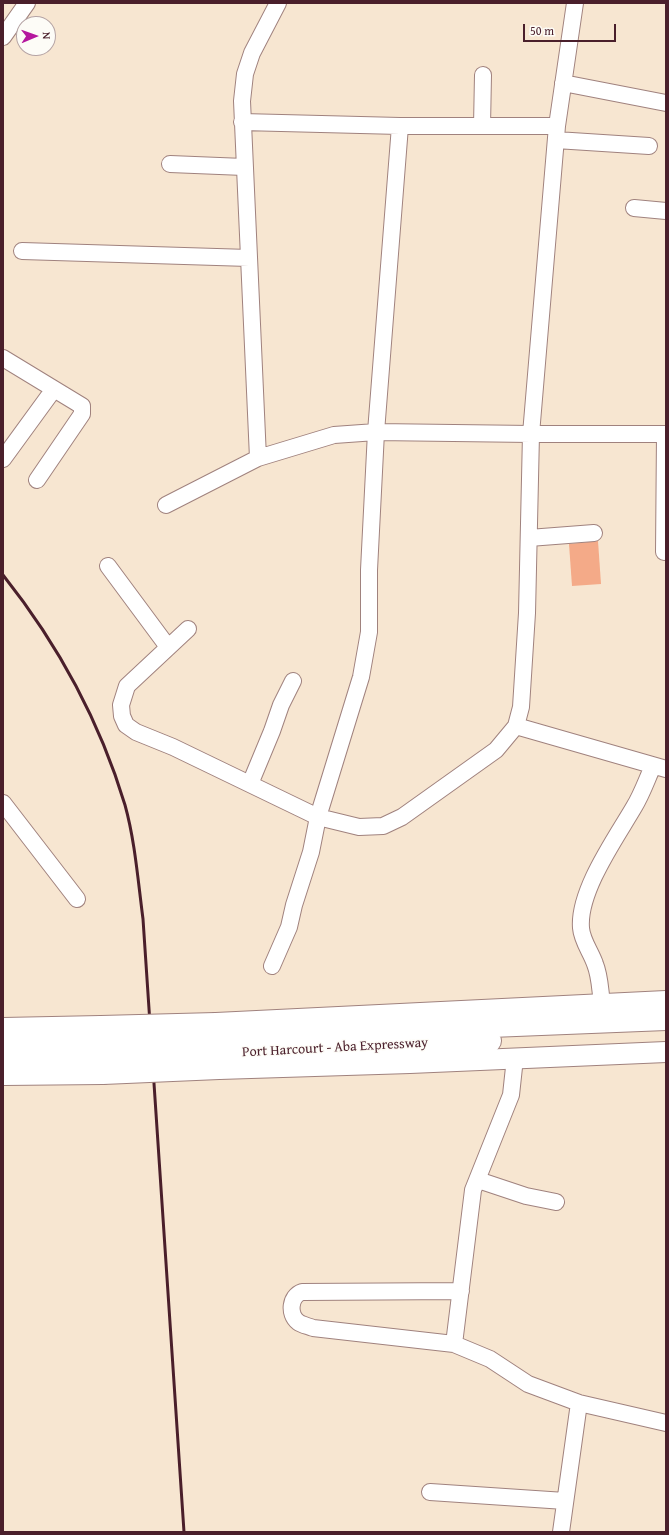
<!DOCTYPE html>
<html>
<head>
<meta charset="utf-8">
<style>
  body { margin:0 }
  #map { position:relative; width:669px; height:1535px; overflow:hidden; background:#f7e6d1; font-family:"Gentium Book Plus",serif }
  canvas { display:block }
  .frame { position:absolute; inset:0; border:4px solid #4a1f2b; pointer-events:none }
  .north { position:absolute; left:16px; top:16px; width:40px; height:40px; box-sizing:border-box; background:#fdfcf7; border:1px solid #b5a4a5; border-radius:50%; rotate:88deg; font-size:11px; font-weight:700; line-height:16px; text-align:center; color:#4a1f2b }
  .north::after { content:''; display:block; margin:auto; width:14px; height:18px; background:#b5179e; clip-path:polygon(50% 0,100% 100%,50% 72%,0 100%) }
  .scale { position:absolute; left:523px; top:24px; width:93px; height:18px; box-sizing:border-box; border:2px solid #4a1f2b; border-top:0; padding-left:5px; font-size:12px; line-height:14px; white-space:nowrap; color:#4a1f2b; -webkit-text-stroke:3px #fdfcf7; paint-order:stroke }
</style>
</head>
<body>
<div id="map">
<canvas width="669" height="1535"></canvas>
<div class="frame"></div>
<div class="north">N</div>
<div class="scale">50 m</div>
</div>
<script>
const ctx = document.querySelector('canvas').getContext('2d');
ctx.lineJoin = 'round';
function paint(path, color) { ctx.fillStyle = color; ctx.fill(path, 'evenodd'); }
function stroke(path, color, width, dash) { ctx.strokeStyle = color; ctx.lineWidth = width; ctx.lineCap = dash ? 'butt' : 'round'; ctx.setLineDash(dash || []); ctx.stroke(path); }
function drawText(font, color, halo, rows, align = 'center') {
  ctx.font = font + ' "Gentium Book Plus",serif'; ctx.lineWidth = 3; ctx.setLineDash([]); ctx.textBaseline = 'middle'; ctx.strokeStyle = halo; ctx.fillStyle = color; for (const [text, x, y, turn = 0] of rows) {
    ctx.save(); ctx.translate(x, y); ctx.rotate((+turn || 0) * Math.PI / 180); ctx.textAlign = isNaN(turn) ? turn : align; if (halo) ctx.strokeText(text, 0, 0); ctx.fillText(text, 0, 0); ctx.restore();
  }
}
const building = new Path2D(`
  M598,541L601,584L572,586L569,544Z`);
const minor = new Path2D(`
  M3,37L27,3
  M563,83L666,103
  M242,122L400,126H557
  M482,126L483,75
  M556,140L649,146
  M170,164L244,167
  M634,208L666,211
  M22,251L249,258
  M3,358L82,406V414L37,480
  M258,458L242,101L245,74L252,53L278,3
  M3,459L54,389
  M166,505L258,458L334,435L376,432L531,434H666
  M529,538L594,533
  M664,552L665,434
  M108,566L168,647
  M188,629L127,686L121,705L122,716L126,725L136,732L173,747L318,817L359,827L383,826L402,817L496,750L516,726L521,707L527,613L531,434L557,126L575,3
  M516,726L666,769
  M250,784L272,731L281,705L293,681
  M3,803L77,899
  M272,966L289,927L294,905L311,852L318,817L361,677L369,632V570L376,432L400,126
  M602,1003C600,990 600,976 595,964C591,952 582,941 581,928C578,891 616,838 634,807C642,794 647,779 653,766
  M478,1180L526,1196L556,1202
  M461,1291L302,1292C290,1296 288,1314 298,1322C302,1325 308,1326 313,1328L454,1344L490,1359L528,1384L579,1403L666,1423
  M454,1344L473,1190L511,1095L515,1058
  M430,1492L565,1501
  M561,1532L579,1403`);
const major = new Path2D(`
  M216,1023L666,1001
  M3,1028L101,1026
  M219,1069L410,1063L666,1052
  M3,1075L103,1074`);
const highway = new Path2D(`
  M216,1037L666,1019
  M3,1044H40L103,1041
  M218,1054L490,1041
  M3,1060L104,1058`);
const rail = new Path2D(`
  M3,575C57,643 100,722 125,805C135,841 138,881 143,919L184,1532`);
const majorBridge = new Path2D(`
  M101,1026L216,1023
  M103,1074L219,1069`);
const highwayBridge = new Path2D(`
  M103,1041L216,1037
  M104,1058L218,1054`);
const streetNames = [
  ["Port Harcourt - Aba Expressway",335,1048,-3]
];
paint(building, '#f4aa88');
stroke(minor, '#a0827e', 18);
stroke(major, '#a0827e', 22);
stroke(highway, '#a0827e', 24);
stroke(minor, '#fff', 16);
stroke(major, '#fff', 20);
stroke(highway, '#fff', 22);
stroke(rail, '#4a1f2b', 3);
stroke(majorBridge, '#a0827e', 22, []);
stroke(highwayBridge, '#a0827e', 24, []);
stroke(majorBridge, '#fff', 20);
stroke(highwayBridge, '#fff', 22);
drawText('14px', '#4a1f2b', '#fdfcf7', streetNames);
</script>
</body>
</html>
